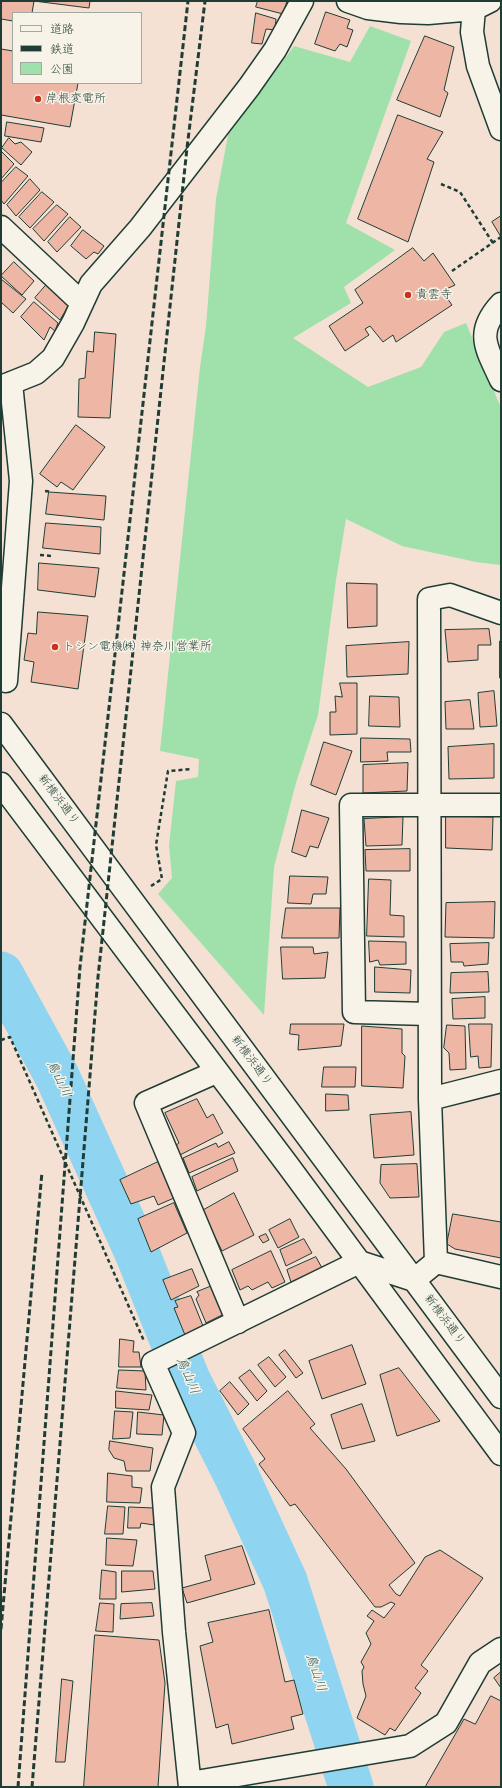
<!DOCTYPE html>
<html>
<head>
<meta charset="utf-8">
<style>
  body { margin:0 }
  #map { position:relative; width:502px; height:1788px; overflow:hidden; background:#f4e1d4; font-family:"Architects Daughter","Klee One",sans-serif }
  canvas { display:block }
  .frame { position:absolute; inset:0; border:2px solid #1f3d34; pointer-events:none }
  .legend { position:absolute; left:12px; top:12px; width:130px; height:72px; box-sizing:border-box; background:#f7f3e8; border:1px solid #a1aaa0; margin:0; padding:5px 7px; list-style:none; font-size:12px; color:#1f3d34 }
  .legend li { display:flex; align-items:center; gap:8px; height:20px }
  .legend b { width:20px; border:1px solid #a1aaa0 }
</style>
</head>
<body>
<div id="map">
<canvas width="502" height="1788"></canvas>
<div class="frame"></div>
<ul class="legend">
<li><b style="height:5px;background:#f7f3e8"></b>道路</li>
<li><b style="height:5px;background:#1f3d34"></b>鉄道</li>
<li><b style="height:11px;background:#a0e1ab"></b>公園</li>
</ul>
</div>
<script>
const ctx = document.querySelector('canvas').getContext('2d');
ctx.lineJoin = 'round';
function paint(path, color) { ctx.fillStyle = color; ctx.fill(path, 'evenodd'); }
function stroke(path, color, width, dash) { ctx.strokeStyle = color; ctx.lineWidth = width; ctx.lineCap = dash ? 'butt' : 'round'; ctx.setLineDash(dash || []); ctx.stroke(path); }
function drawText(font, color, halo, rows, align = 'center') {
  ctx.font = font + ' "Architects Daughter","Klee One",sans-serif'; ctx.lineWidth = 3; ctx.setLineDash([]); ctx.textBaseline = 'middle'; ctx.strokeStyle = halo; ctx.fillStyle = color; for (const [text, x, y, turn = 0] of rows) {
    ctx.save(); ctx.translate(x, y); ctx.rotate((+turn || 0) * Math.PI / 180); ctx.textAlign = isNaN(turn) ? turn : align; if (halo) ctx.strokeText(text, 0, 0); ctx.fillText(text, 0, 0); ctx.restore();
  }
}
const green = new Path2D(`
  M370,26L411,41L346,223L395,250L344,287L351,303L293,338L368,387L421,367L444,332L466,323L501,408V565L476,562L402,546L346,519L336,580L318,715L296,783L274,867L264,1015L158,894L172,878L169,845L176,781L198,777L199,759L160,751L200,367L206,326L216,199L228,135L294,46L350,62Z`);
const river = new Path2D(`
  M1,974L57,1076L138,1255L188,1380L237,1477L285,1581L351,1787`);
const building = new Path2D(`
  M1,1H90L89,8L34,1L32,13H13V21L1,19Z
  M258,1H287L283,14L256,7Z
  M326,12L350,20L347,28L353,30L347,47L340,44L335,51L315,44Z
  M256,13L276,19L275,30L266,29L262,44L252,43Z
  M425,36L454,47L444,90L448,93L440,117L397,100Z
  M1,49L13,51V83H78L70,127L1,115Z
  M398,115L443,132L427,159L434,162L408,242L358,219Z
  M7,122L44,128L41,142L5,136Z
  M9,138L15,144L21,142L32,152L21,165L2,148Z
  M2,152L14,164L1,179V154Z
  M16,167L28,176L4,204L1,200V183Z
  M30,179L40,190L16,216L7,205Z
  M42,192L54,202L30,228L19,217Z
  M57,205L68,214L44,241L33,229Z
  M501,216V237L492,222Z
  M70,217L81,227L57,252L48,242Z
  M83,230L104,246L98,254L94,252L86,259L71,246Z
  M413,248L424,261L433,253L455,285L442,291L452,305L396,342L393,335L383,342L370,326L365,329L369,335L345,351L329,326L363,303L355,290Z
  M14,262L34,281L22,295L1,276Z
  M1,279L26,299L13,313L1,302Z
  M48,283L70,303L60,320L35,298Z
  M34,302L58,323L55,331L50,327L44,340L21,317Z
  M95,332L116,334L110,418L78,417L79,379L85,378L87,351L93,352Z
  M76,425L105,447L73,490L61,482L57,487L40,474Z
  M49,492L106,496L104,520L46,514Z
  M46,523L101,527L100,554L43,548Z
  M39,563L99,568L95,597L38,590Z
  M347,583L377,584V626L348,628Z
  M38,612L88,616L78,689L31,682L34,662L24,660L28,633L36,634Z
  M489,629L491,645H478V660L448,662L445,630Z
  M500,641H501V678H500Z
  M409,642L408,674L347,677L346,646Z
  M340,683H357V734L330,735V712H336L335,696L342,697Z
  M494,691L497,726L480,727L478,693Z
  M370,696L399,697L400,727L369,726Z
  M470,700L474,729H446L445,702Z
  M361,738L410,739L411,752H387L388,761L361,762Z
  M324,742L352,751L336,795L311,785Z
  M494,744V778L449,779L448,747Z
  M408,763L407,791L363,793V765Z
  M302,810L329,818L318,848L310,846L306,857L292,852Z
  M446,816L493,817L492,850L446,848Z
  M403,817L402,845L366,846L364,819Z
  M410,849V871H366L365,850Z
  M290,876L328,877L326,894H313L311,904L288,903Z
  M369,879L391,880L390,915L404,916V937L367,936Z
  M495,902L494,938L445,937L446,903Z
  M286,908H340L339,938H282Z
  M369,941L406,942V964L380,965L378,960L370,962Z
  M489,943L488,964L464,966L463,962H451L450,944Z
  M281,947H313L314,954L328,952L325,978L283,979Z
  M375,967L411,970L410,993L375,992Z
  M488,972L489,992L450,993L451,973Z
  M485,997V1018L453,1019L452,999Z
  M291,1024H344L341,1046L298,1050L299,1035L290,1034Z
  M469,1024H492L491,1067L479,1068L478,1056L471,1057Z
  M447,1025L465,1026L466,1069L450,1070L449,1053L444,1048Z
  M362,1026L402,1029V1053L405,1056L403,1088L362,1086Z
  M324,1067H356L355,1087H322Z
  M326,1094L348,1095L349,1110L326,1111Z
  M197,1099L207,1118L213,1114L223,1133L180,1155L175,1146L179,1143L165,1113Z
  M411,1112L414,1155L374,1158L370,1115Z
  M229,1142L235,1153L189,1173L183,1158L216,1143L218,1147Z
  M233,1158L238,1171L197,1191L192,1177Z
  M158,1162L174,1198L158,1205L154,1196L131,1204L120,1180Z
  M417,1164L419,1197L390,1198L380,1183L381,1165Z
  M234,1193L254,1235L222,1251L202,1211Z
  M174,1203L187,1233L151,1252L138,1219Z
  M453,1214L501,1222V1258L455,1249L447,1244Z
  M290,1219L299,1237L278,1248L269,1230Z
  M266,1234L269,1240L263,1243L259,1237Z
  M304,1239L312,1253L286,1266L280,1250Z
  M271,1251L285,1282L272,1288L268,1282L252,1290L248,1286L240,1290L232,1270Z
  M316,1257L322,1268L291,1282L287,1270Z
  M192,1269L199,1286L171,1300L163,1280Z
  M212,1286L224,1314L206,1323L196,1299L199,1295L197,1292Z
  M191,1296L203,1326L185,1335L174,1308L178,1307L175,1301Z
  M120,1339L134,1341L133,1352H139L141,1367H119Z
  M352,1345L366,1384L322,1399L309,1361Z
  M285,1350L303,1373L296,1378L279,1355Z
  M269,1357L286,1377L275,1387L258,1365Z
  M399,1368L440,1421L397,1436L380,1375Z
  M119,1370L145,1371L146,1390L117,1388Z
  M250,1370L267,1391L257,1401L239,1378Z
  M230,1382L249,1404L238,1415L220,1391Z
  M116,1391L152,1395L149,1410L116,1408Z
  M288,1391L315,1424L310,1428L346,1469L415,1563L389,1585L396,1594L400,1596L425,1557L440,1550L483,1578L421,1665L428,1671L415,1688L421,1693L395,1731L390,1728L385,1735L357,1718L366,1696L363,1684L362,1671L364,1667L361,1662L371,1644L366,1633L374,1621L367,1616L372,1610L384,1618L395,1604L391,1602L381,1607H375L295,1504L290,1506L259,1464L265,1459L243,1429Z
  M362,1404L375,1441L342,1449L331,1415Z
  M115,1411L133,1412L130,1438L113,1439Z
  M138,1412L164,1415L162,1435L137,1434Z
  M110,1441L153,1448L150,1471H126L124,1461L114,1458L109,1450Z
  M108,1473L132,1476V1487L142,1488L140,1503L107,1502Z
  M108,1506L125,1507L123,1534H105Z
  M129,1507L154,1508V1525L141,1523L140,1528H128Z
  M107,1538L137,1540L133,1566L106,1565Z
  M242,1546L255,1584L187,1603L182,1588L211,1580L205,1556Z
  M102,1570L116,1572V1599H100Z
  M122,1571H153L155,1589L122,1592Z
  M100,1603L114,1604L113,1632L96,1631Z
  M152,1603L154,1616L120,1619L121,1604Z
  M269,1610L285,1682L294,1680L303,1714L291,1717L294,1729L232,1744L228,1724L216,1728L200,1646L213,1642L208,1623Z
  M95,1635L159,1640L165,1683L158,1787H84Z
  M501,1672V1688L494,1678Z
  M62,1679L73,1681L65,1762H56Z
  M491,1696L501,1701V1787H425L464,1719L475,1724Z`);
const path = new Path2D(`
  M441,184L460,192L493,243
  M452,271L501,237
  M45,491L52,492
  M40,555L52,556
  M151,886L162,879L156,845L168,771L192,769
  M1,1040L10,1037L144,1341`);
const minor = new Path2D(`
  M348,1L368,8L401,12L428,13L474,9L490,1
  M474,9L472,32L478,66L501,129
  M1,227L82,303
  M501,304C474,333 487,349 501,380
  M1,387L36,373L53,358L73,323L91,284L140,228L249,87L275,50L302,1
  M6,681L21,481L11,383
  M1,724L501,1397
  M1,784L287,1164L501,1454
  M429,1014L354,1012L351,805H501
  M216,1072L146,1103L238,1322
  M430,1099L501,1081
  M436,1262L501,1277
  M190,1783L410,1746L446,1723L480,1663L501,1649
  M190,1787L174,1632L163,1487L184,1433L153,1363L359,1262L414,1280L436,1262L430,1099L429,599L450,595L501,613`);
const rail = new Path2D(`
  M1,1629L42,1172
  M18,1787L80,967L188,1
  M32,1787L98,977L187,148L205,1`);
const markers = [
  [38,99,4,"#c8321e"],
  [408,295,4,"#c8321e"],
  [55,647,4,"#c8321e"]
];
const poiNames = [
  ["岸根変電所",46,99],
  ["貴雲寺",416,295],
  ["トシン電機㈱ 神奈川営業所",63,647]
];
const streetNames = [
  ["新横浜通り",58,800,53],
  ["新横浜通り",251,1061,53],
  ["新横浜通り",444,1320,53]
];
const waterNames = [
  ["鳥山川",58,1079,64],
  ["鳥山川",187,1376,67],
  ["鳥山川",315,1673,72]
];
paint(green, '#a0e1ab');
stroke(river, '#8fd4f1', 45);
paint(building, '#eeb6a4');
stroke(building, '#1f3d34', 1);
stroke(minor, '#1f3d34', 25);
stroke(path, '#1f3d34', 2.5, [4, 3]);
stroke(minor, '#f7f3e8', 22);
stroke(rail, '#1f3d34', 3, [6, 3]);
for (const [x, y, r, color] of markers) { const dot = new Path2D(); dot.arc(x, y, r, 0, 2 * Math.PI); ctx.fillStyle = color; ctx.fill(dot); stroke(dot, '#f7f3e8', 1.5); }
drawText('12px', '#1f3d34', '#f7f3e8', poiNames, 'left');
drawText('12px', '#1f3d34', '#f7f3e8', streetNames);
drawText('italic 13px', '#355b5a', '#f7f3e8', waterNames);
</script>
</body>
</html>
